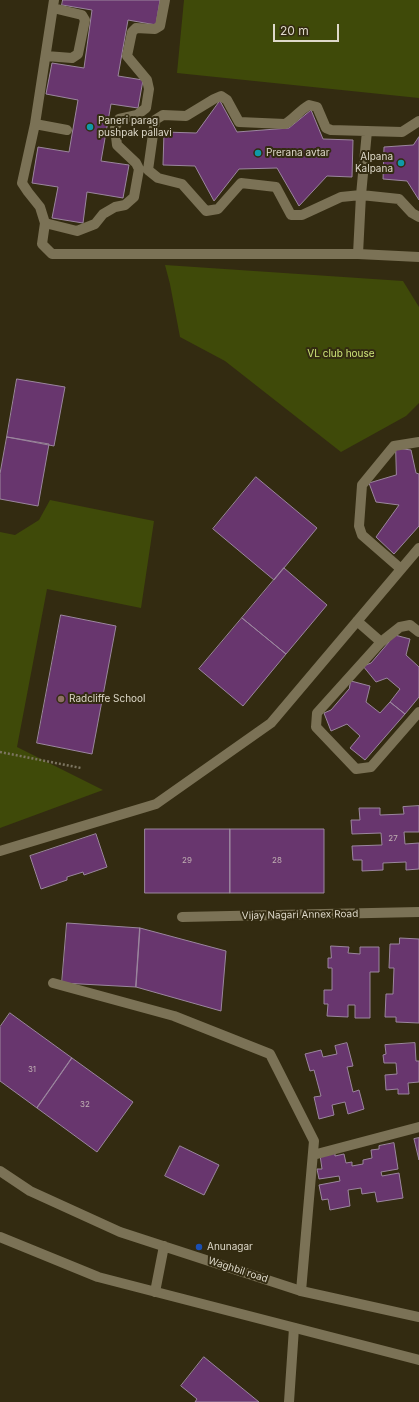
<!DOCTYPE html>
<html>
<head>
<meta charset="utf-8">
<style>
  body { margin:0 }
  #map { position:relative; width:419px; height:1402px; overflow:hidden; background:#332b11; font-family:Inter,sans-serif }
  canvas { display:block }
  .scale { position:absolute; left:273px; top:24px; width:66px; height:18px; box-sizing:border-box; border:2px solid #ded9ca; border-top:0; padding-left:5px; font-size:12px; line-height:14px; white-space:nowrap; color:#ded9ca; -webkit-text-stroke:3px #332b11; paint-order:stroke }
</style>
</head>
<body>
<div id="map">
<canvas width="419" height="1402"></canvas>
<div class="scale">20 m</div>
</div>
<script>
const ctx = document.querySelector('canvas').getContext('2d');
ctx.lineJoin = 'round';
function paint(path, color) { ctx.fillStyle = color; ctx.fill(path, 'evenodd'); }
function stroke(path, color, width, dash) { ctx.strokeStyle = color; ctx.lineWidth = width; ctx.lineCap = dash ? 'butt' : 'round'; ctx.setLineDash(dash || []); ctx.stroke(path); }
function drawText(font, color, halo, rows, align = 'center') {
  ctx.font = font + ' Inter,sans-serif'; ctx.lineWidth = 4; ctx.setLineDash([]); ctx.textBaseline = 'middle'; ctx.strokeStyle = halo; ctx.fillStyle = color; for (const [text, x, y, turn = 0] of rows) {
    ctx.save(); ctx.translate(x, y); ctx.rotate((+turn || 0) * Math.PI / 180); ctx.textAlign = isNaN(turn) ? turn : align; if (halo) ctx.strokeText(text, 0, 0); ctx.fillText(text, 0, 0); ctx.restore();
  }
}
const green = new Path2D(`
  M184,0H419V98L177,73Z
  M165,265L403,281L419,307V403L406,416L341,452L225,361L180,337L170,284Z
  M50,500L154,521L141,608L47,589L17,747L103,790L0,828V532L15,535L39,520Z`);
const building = new Path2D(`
  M63,0H160L156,25L128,20L118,76L143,80L138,108L111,104L101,161L129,165L123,198L87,192L83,223L52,218L58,187L32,183L38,147L69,152L78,100L46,94L52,63L84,68L92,10L62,5Z
  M220,101L237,132L289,128L311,110L323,139L353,140L352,177L327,176L299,206L277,168L239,169L214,201L195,166L163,165L164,132L196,133Z
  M419,137V200L407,181L383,179L384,147L413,145Z
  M17,379L65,387L54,446L7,437Z
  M7,437L49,444L38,506L0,499V474Z
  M396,448L411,450L416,473L419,474V526L394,554L376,537L399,505L376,502L369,483L396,475Z
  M256,477L317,528L274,580L213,529Z
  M284,568L327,605L286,654L242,618Z
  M61,615L116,626L92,754L37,743Z
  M242,618L286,654L243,706L199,669Z
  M391,634L410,639L406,655L419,667V697L405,714L390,702L400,689L387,678L376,682L363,666L371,663L389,642Z
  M351,681L370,686L366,702L380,713L390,702L405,714L365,760L350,748L360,736L347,724L331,731L324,713L331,710L349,689Z
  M419,806V832H404L405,844L419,843V869L406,870V862L383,863V870L362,871V860H353L352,846L382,845L381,833L352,834L351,820H360L359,808H380V815L404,814L403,807Z
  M145,829H230V893H145Z
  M230,829H324V893H230Z
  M96,834L107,867L84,875L83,872L67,877V880L41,889L30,856Z
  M67,923L140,928L136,987L62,983Z
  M140,928L226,951L221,1011L136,987Z
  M400,938L419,939V1023L396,1022V1017H385L386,994H393L394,968H389L390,944H399Z
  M331,946L349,947L348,953L360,954V947H379V972H370V1018H355V1005H348V1017L327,1016L328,1004H324V990H332V968H328V958H331Z
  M10,1013L72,1058L37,1108L0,1081V1027Z
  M347,1043L353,1066L347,1067L353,1092L359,1090L364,1109L348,1114L345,1102L332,1105L334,1115L319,1119L314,1097L321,1096L314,1070L310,1071L305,1054L321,1050L323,1057L337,1054L335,1046Z
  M415,1043L416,1061H419V1082L408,1083L409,1094H398V1089L386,1090L385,1075L397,1074L396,1063H384L383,1055L386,1054L385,1045Z
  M72,1058L133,1102L97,1152L37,1108Z
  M419,1138V1160L414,1139Z
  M394,1143L398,1169L381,1172L382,1176L399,1173L403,1198L377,1202L375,1192L362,1194L361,1188L348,1190L350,1206L330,1210L328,1199L322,1200L319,1185L340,1181L339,1176L319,1179L317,1169H322L320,1155L335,1153V1156L344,1154L346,1163L352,1162V1166L363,1164V1160L372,1158L371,1150L379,1149V1146Z
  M180,1146L219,1165L204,1195L165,1176Z
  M204,1357L259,1402H195L197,1399L181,1386Z`);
const path = new Path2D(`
  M0,752L81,768`);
const street = new Path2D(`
  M54,0L35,124L22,183L28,192L40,207L45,223L77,231L95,224L103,214L115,207L125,205L134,197L139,169L136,163L117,145L115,128L119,119L137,115L146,108L149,89L147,80L127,56L132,32L136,28L155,29L160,26L165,0
  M46,56L72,58L78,54L85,20L82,15L53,8
  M419,121L402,132L331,130L326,128L317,107L309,105C300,110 294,119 285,124L239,122L227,100L221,96L214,99L186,116L163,115L155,120L148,170L158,178L182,184L206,211L218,209L241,183L276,187L291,215H302L341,197L361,195L399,199L412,213L419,217
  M35,124L67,130
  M45,223L42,244L52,254H358L419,257
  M358,254L361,195L367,131
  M401,569L362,535L359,526L362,485L394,446L419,442
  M357,621L381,642
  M419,632L410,625L400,627L381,642L317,713L316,727L356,769L371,767L419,712
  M0,851L156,804L271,723L419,548
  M182,917L419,912
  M53,983L174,1016L270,1054L314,1141L301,1291
  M313,1155L419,1127
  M289,1402L294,1328`);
const secondary = new Path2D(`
  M0,1171L30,1191L120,1232L301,1291L419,1317
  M0,1237L98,1277L419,1360
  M155,1292L164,1246`);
const markers = [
  [90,127,4,"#0f9aa8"],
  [258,153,4,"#0f9aa8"],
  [401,163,4,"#0f9aa8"],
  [61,699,4,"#8d6e63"],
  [199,1247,4,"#1a4fb4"]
];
const numberNames = [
  ["27",393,839],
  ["29",187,861],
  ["28",277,861],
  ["31",32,1070],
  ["32",85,1105]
];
const poiNames = [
  ["Paneri parag",98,121],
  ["pushpak pallavi",98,133],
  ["Prerana avtar",266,153],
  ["Alpana",393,157,"right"],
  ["Kalpana",393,169,"right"],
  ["Radcliffe School",69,699],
  ["Anunagar",207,1247]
];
const parkNames = [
  ["VL club house",341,354]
];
const streetNames = [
  ["Vijay Nagari Annex Road",300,915,-1],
  ["Waghbil road",238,1270,18]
];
paint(green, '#3f4a09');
paint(building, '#68366e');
stroke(building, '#9b869e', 1);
stroke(path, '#7c7560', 2.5, [2, 2]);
stroke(street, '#7b7256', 10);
stroke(secondary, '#7b7256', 10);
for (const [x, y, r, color] of markers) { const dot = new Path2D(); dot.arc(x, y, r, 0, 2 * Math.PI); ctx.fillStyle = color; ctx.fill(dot); stroke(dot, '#332b11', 1.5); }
drawText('8px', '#c0b0b3', null, numberNames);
drawText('10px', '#ded9ca', '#332b11', poiNames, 'left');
drawText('10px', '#cde479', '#332b11', parkNames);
drawText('10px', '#ded9ca', '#332b11', streetNames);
</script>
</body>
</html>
